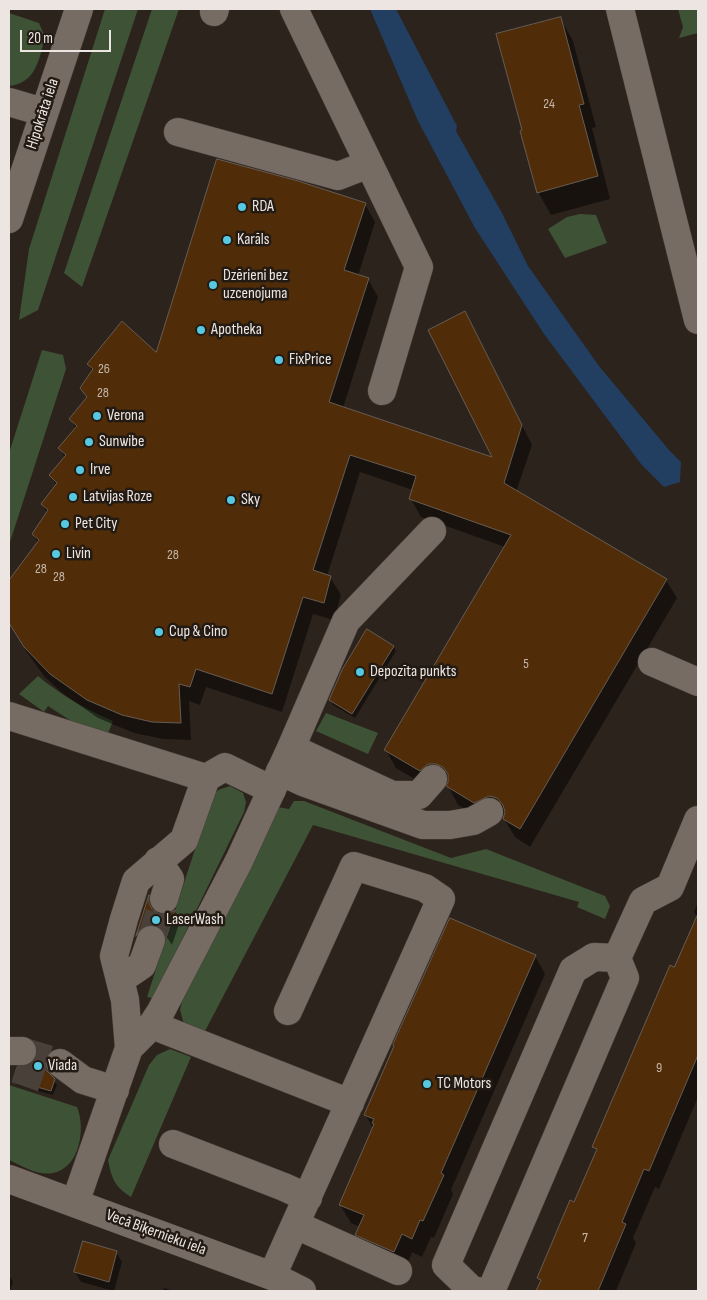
<!DOCTYPE html>
<html>
<head>
<meta charset="utf-8">
<style>
  body { margin:0 }
  #map { position:relative; width:707px; height:1300px; overflow:hidden; background:#2c231c; font-family:"Sofia Sans Condensed",sans-serif }
  canvas { display:block }
  .frame { position:absolute; inset:0; border:10px solid #ece5e1; pointer-events:none }
  .scale { position:absolute; left:20px; top:30px; width:91px; height:22px; box-sizing:border-box; border:2px solid #ece5e1; border-top:0; padding-left:6px; font-size:15px; line-height:18px; white-space:nowrap; color:#ece5e1; -webkit-text-stroke:4px #221a13; paint-order:stroke }
</style>
</head>
<body>
<div id="map">
<canvas width="707" height="1300"></canvas>
<div class="frame"></div>
<div class="scale">20 m</div>
</div>
<script>
const ctx = document.querySelector('canvas').getContext('2d');
ctx.lineJoin = 'round';
function paint(path, color) { ctx.fillStyle = color; ctx.fill(path, 'evenodd'); }
function stroke(path, color, width, dash) { ctx.strokeStyle = color; ctx.lineWidth = width; ctx.lineCap = dash ? 'butt' : 'round'; ctx.setLineDash(dash || []); ctx.stroke(path); }
function drawText(font, color, halo, rows, align = 'center') {
  ctx.font = font + ' "Sofia Sans Condensed",sans-serif'; ctx.lineWidth = 5; ctx.setLineDash([]); ctx.textBaseline = 'middle'; ctx.strokeStyle = halo; ctx.fillStyle = color; for (const [text, x, y, turn = 0] of rows) {
    ctx.save(); ctx.translate(x, y); ctx.rotate((+turn || 0) * Math.PI / 180); ctx.textAlign = isNaN(turn) ? turn : align; if (halo) ctx.strokeText(text, 0, 0); ctx.fillText(text, 0, 0); ctx.restore();
  }
}
const green = new Path2D(`
  M105,9H138L38,310L19,320L29,249Z
  M152,9H179L82,287L64,273Z
  M678,9H698V33L679,38L683,27Z
  M9,13L39,23L45,37C39,60 36,83 9,86Z
  M580,214L596,215L607,243L565,258L548,229L567,217Z
  M42,350L63,355L66,369L9,545V453Z
  M38,676C61,695 85,709 113,721L107,736L79,726L48,706L44,712L19,694Z
  M326,713L378,733L368,754L316,731Z
  M230,786L243,793L246,802L244,812L154,997L152,998L147,997L211,800L218,790Z
  M294,801H304L451,858L486,849L605,896L610,906L605,919L577,907L579,902L313,825L204,1033L184,1024L180,1010L184,994L277,807L289,809Z
  M170,1049L191,1057L131,1197C114,1186 112,1179 108,1160L149,1065L157,1055Z
  M9,1085L77,1107C86,1128 80,1168 53,1173C38,1176 22,1166 9,1160Z`);
const water = new Path2D(`
  M370,9H396L457,126L456,131L502,213L528,266L599,366L669,450L681,462L680,482L664,487L641,464L544,334L475,228L418,121Z`);
const shadow = new Path2D(`
  M560,18L573,41L596,127L592,128L610,199L551,215L538,192Z
  M365,204L375,222L358,276L368,279L378,297L343,408L494,459L465,313L532,445L516,492L666,580L677,598L530,847L515,837L504,819L505,815L500,814L485,820L458,805L448,786L449,782H439L430,788L396,768L386,750L505,547L421,517L411,499L413,490L360,472L327,576L330,577L341,595L334,620L313,614L282,712L206,687L200,705L189,701L191,740L163,739L134,733L98,718L61,692L44,676L26,651L9,621V584L38,543L33,534L47,513L42,504L57,486L50,475L65,458L59,448L76,429L71,419L87,399L81,388L92,371L88,364L157,355Z
  M393,646L396,651L355,718L333,705L330,700Z
  M149,898L154,907V912L159,915H168L175,911L180,921L172,945L168,939L164,935L155,934L142,945L137,936Z
  M698,902V1097L659,1189L655,1187L633,1238L636,1243L616,1291H538L541,1283L538,1278L575,1204L597,1152L594,1147L697,917L694,912Z
  M535,956L545,974L451,1190L453,1194L434,1238L431,1237L422,1257L412,1252L405,1270L367,1253L357,1234L360,1227L351,1223L340,1205L373,1128L365,1114Z
  M38,1048L51,1051L53,1056L49,1059L46,1067L47,1073L57,1085L53,1095L17,1085L14,1080L36,1060L39,1052Z
  M116,1252L122,1262L114,1291L81,1282L75,1272Z
  M9,1275L13,1282L10,1291H9Z
  M164,1288L175,1291H163Z`);
const building = new Path2D(`
  M561,17L584,104L579,105L598,176L537,193L520,131L522,130L496,34Z
  M217,159L298,181L366,203L344,270L369,278L329,402L492,457L428,330L465,311L522,425L504,483L667,579L520,829L503,819L505,812L503,805L497,798L489,796L474,803L446,786L448,782V774L443,767L436,764H428L420,771L384,750L511,535L409,499L416,476L350,455L313,570L331,576L324,603L303,597L272,694L196,669L190,687L179,684L181,723L152,722L122,715L87,700L50,674L24,647L9,623V580L39,540L32,534L48,510L41,504L57,483L49,475L66,455L58,448L77,426L69,419L87,397L80,388L93,369L87,364L122,321L156,352Z
  M367,629L394,646L352,714L329,700L342,670Z
  M149,895V903L152,909L159,914H168L175,910L166,938L163,930L157,926L149,925L141,928L136,936Z
  M698,914V1055L649,1171L644,1169L622,1222L626,1224L598,1291H536L541,1280L537,1278L570,1200L574,1202L597,1149L592,1147L670,965L674,967Z
  M450,918L536,955L441,1173L444,1175L423,1221L420,1220L412,1239L402,1234L394,1252L355,1235L364,1215L339,1205L374,1124L372,1123L374,1119L364,1115L394,1046L393,1045Z
  M36,1046L51,1050L47,1054L44,1062L46,1070L55,1079L51,1091L13,1080L17,1067L29,1065L35,1059L38,1051Z
  M83,1241L117,1251L109,1282L74,1272Z`);
const minorTunnel = new Path2D(`
  M151,940L164,899
  M22,1051L60,1063
  M16,1069L54,1082`);
const minor = new Path2D(`
  M294,9L419,267L382,391
  M620,9L698,320
  M214,12L215,9
  M9,102L43,112
  M178,132L338,176L369,164
  M9,219L79,9
  M652,662L698,682
  M9,716L206,778
  M291,748L392,795H419L433,779
  M280,771L303,782L423,825H450L473,821L489,812
  M158,861L170,879L164,899
  M617,958L643,901L670,887L698,820
  M120,980L142,965L151,940
  M152,1025L350,1103
  M129,1048L152,1025L161,1011L239,861L291,748L346,621L432,531
  M9,1051H22
  M60,1063L83,1080L115,1090
  M173,1144L284,1187L308,1198
  M9,1179L272,1276L302,1291
  M75,1203L129,1048L125,1000L114,956L124,919L136,881L184,840L206,778L225,767L272,790
  M296,1225L398,1271
  M272,1276L441,899L425,888L354,866L288,1011
  M478,1291L472,1290L446,1265L573,970L594,957L617,958L625,978L491,1291`);
const markers = [
  [242,207,5,"#56c9e0"],
  [227,240,5,"#56c9e0"],
  [213,285,5,"#56c9e0"],
  [201,330,5,"#56c9e0"],
  [279,360,5,"#56c9e0"],
  [97,416,5,"#56c9e0"],
  [89,442,5,"#56c9e0"],
  [80,470,5,"#56c9e0"],
  [73,497,5,"#56c9e0"],
  [231,500,5,"#56c9e0"],
  [65,524,5,"#56c9e0"],
  [56,554,5,"#56c9e0"],
  [159,632,5,"#56c9e0"],
  [360,672,5,"#56c9e0"],
  [156,920,5,"#56c9e0"],
  [38,1066,5,"#56c9e0"],
  [427,1084,5,"#56c9e0"]
];
const numberNames = [
  ["24",549,104],
  ["26",104,369],
  ["28",103,393],
  ["28",173,555],
  ["28",41,569],
  ["28",59,577],
  ["5",526,664],
  ["9",659,1068],
  ["7",585,1238]
];
const streetNames = [
  ["Hipokrāta iela",43,114,-72],
  ["Vecā Biķernieku iela",156,1233,20]
];
const poiNames = [
  ["RDA",252,207],
  ["Karāls",237,240],
  ["Dzērieni bez",223,276],
  ["uzcenojuma",223,294],
  ["Apotheka",211,330],
  ["FixPrice",289,360],
  ["Verona",107,416],
  ["Sunwibe",99,442],
  ["Irve",90,470],
  ["Latvijas Roze",83,497],
  ["Sky",241,500],
  ["Pet City",75,524],
  ["Livin",66,554],
  ["Cup & Cino",169,632],
  ["Depozīta punkts",370,672],
  ["LaserWash",166,920],
  ["Viada",48,1066],
  ["TC Motors",437,1084]
];
paint(green, '#3e5236');
paint(water, '#223e61');
paint(shadow, '#0007');
paint(building, '#502d08');
stroke(building, '#665c54', 1);
stroke(minorTunnel, '#49403a', 28, [28, 14]);
stroke(minor, '#48413b', 29);
stroke(minor, '#776c64', 28);
for (const [x, y, r, color] of markers) { const dot = new Path2D(); dot.arc(x, y, r, 0, 2 * Math.PI); ctx.fillStyle = color; ctx.fill(dot); stroke(dot, '#221a13', 2); }
drawText('14px', '#c5b7ab', null, numberNames);
drawText('16px', '#ece5e1', '#221a13', streetNames);
drawText('16px', '#ece5e1', '#221a13', poiNames, 'left');
</script>
</body>
</html>
